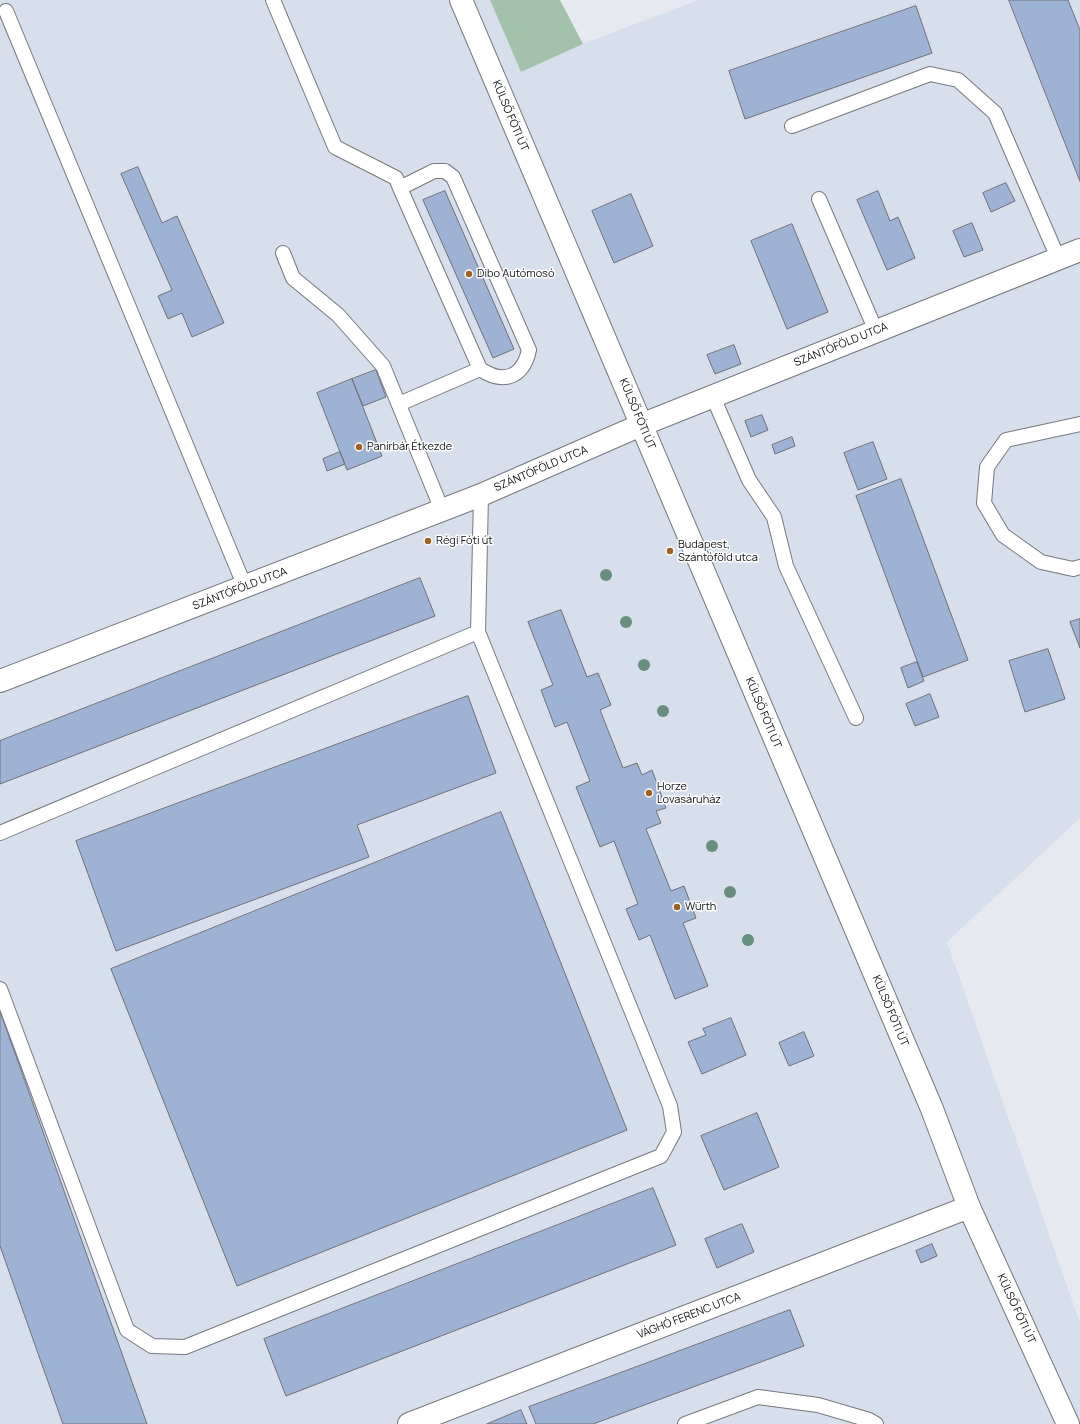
<!DOCTYPE html>
<html>
<head>
<meta charset="utf-8">
<style>
  body { margin:0 }
  canvas { display:block; background:#e6eaf0 }
</style>
</head>
<body>
<canvas width="1080" height="1424"></canvas>
<script>
const ctx = document.querySelector('canvas').getContext('2d');
ctx.lineJoin = 'round';
function paint(path, color) { ctx.fillStyle = color; ctx.fill(path, 'evenodd'); }
function stroke(path, color, width, dash) { ctx.strokeStyle = color; ctx.lineWidth = width; ctx.lineCap = dash ? 'butt' : 'round'; ctx.setLineDash(dash || []); ctx.stroke(path); }
function drawText(font, color, halo, rows, align = 'center') {
  ctx.font = font + ' Manrope,sans-serif'; ctx.lineWidth = 3; ctx.setLineDash([]); ctx.textBaseline = 'middle'; ctx.strokeStyle = halo; ctx.fillStyle = color; for (const [text, x, y, turn = 0] of rows) {
    ctx.save(); ctx.translate(x, y); ctx.rotate((+turn || 0) * Math.PI / 180); ctx.textAlign = isNaN(turn) ? turn : align; if (halo) ctx.strokeText(text, 0, 0); ctx.fillText(text, 0, 0); ctx.restore();
  }
}
const built = new Path2D(`
  M0,0H490L521,72L583,44L698,0H1080V818L947,942L1080,1323V1424H0Z`);
const green = new Path2D(`
  M490,0H560L583,44L521,72Z`);
const building = new Path2D(`
  M1009,0H1068L1080,30V181Z
  M916,6L932,53L745,119L729,71Z
  M138,167L162,223L177,216L224,323L192,337L182,313L168,319L158,296L172,290L121,174Z
  M1006,183L1015,201L991,212L983,193Z
  M445,191L514,349L493,358L423,200Z
  M878,191L890,221L898,217L915,258L887,270L857,200Z
  M631,194L653,246L614,263L592,211Z
  M972,223L983,250L964,257L953,231Z
  M792,224L828,312L787,329L751,241Z
  M734,345L741,364L715,374L707,355Z
  M376,370L386,397L363,406L352,379Z
  M352,379L382,456L347,470L317,393Z
  M762,415L768,430L751,437L745,421Z
  M792,437L795,446L775,454L772,445Z
  M873,442L887,479L858,490L844,453Z
  M340,452L345,464L327,471L323,459Z
  M901,479L968,660L923,677L856,496Z
  M420,578L435,616L0,784V741Z
  M561,610L587,677L598,673L611,705L600,710L623,768L637,763L642,775L652,770L666,808L656,811L661,823L646,829L671,891L684,886L696,918L683,923L708,986L675,999L650,935L639,940L626,909L638,904L614,841L600,847L576,787L590,781L567,722L555,727L541,690L553,685L528,622Z
  M1080,619V648L1070,622Z
  M1048,649L1065,699L1025,712L1009,661Z
  M917,662L924,681L908,688L901,668Z
  M930,694L939,717L915,726L906,704Z
  M468,696L496,773L357,825L369,857L116,951L76,841Z
  M501,812L627,1130L237,1286L111,969Z
  M0,1011L147,1424H63L0,1246Z
  M731,1018L746,1055L702,1074L688,1042L706,1035L703,1029Z
  M804,1032L814,1056L789,1066L779,1043Z
  M757,1113L779,1167L724,1190L701,1136Z
  M653,1188L676,1245L286,1396L264,1339Z
  M742,1224L754,1252L717,1268L705,1239Z
  M932,1244L937,1256L921,1263L916,1251Z
  M790,1310L804,1346L593,1424H536L529,1407Z
  M521,1410L527,1424H487Z`);
const service = new Path2D(`
  M273,0L335,147L396,178L400,188
  M6,11L245,587
  M792,126L930,74L958,80L995,113L1058,258
  M434,171H445L453,177L529,350C523,377 504,385 480,369L400,188Z
  M819,199L876,331
  M283,253L293,278L338,315L383,366L442,510
  M713,397L749,480L774,517L786,566L856,718
  M399,404L480,369
  M1080,424L1006,440L987,467L984,503L1003,535L1041,562L1073,569L1080,567
  M0,833L478,632
  M0,989L127,1330L152,1346L185,1347L661,1156L674,1132L670,1106L478,632L481,495
  M685,1424L758,1397L818,1405L869,1420L876,1424`);
const minor = new Path2D(`
  M0,681L481,495L641,425L1080,250
  M409,1424L969,1207`);
const secondary = new Path2D(`
  M461,0L932,1109L969,1207L1068,1424`);
const trees = [
  [606,575],
  [626,622],
  [644,665],
  [663,711],
  [712,846],
  [730,892],
  [748,940]
];
const markers = [
  [469,274,4,"#9d6123"],
  [359,447,4,"#9d6123"],
  [428,541,4,"#9d6123"],
  [670,551,4,"#9d6123"],
  [649,793,4,"#9d6123"],
  [677,907,4,"#9d6123"]
];
const streetNames = [
  ["KÜLSŐ FÓTI ÚT",510,116,67],
  ["SZÁNTÓFÖLD UTCA",841,345,-22],
  ["KÜLSŐ FÓTI ÚT",637,414,67],
  ["SZÁNTÓFÖLD UTCA",541,469,-23],
  ["SZÁNTÓFÖLD UTCA",240,589,-21],
  ["KÜLSŐ FÓTI ÚT",763,713,67],
  ["KÜLSŐ FÓTI ÚT",890,1011,67],
  ["KÜLSŐ FÓTI ÚT",1016,1309,65],
  ["VÁGHÓ FERENC UTCA",689,1316,-21]
];
const poiNames = [
  ["Dibo Autómosó",477,274],
  ["Panírbár Étkezde",367,447],
  ["Régi Fóti út",436,541],
  ["Budapest,",678,545],
  ["Szántóföld utca",678,558],
  ["Horze",657,787],
  ["Lovasáruház",657,800],
  ["Würth",685,907]
];
paint(built, '#d7dfec');
paint(green, '#a2c2ac');
paint(building, '#9eb2d3');
stroke(building, '#6e7177', 1);
stroke(service, '#75787d', 16);
stroke(minor, '#75787d', 24);
stroke(secondary, '#75787d', 24);
stroke(service, '#fff', 14);
stroke(minor, '#fff', 22);
stroke(secondary, '#fff', 22);
ctx.fillStyle = '#688e80';
for (const [x, y] of trees) { ctx.beginPath(); ctx.arc(x, y, 6, 0, 2 * Math.PI); ctx.fill(); }
for (const [x, y, r, color] of markers) { const dot = new Path2D(); dot.arc(x, y, r, 0, 2 * Math.PI); ctx.fillStyle = color; ctx.fill(dot); stroke(dot, '#fff', 1.5); }
drawText('11px', '#101113', '#fff', streetNames);
drawText('11px', '#101113', '#fff', poiNames, 'left');
</script>
</body>
</html>
